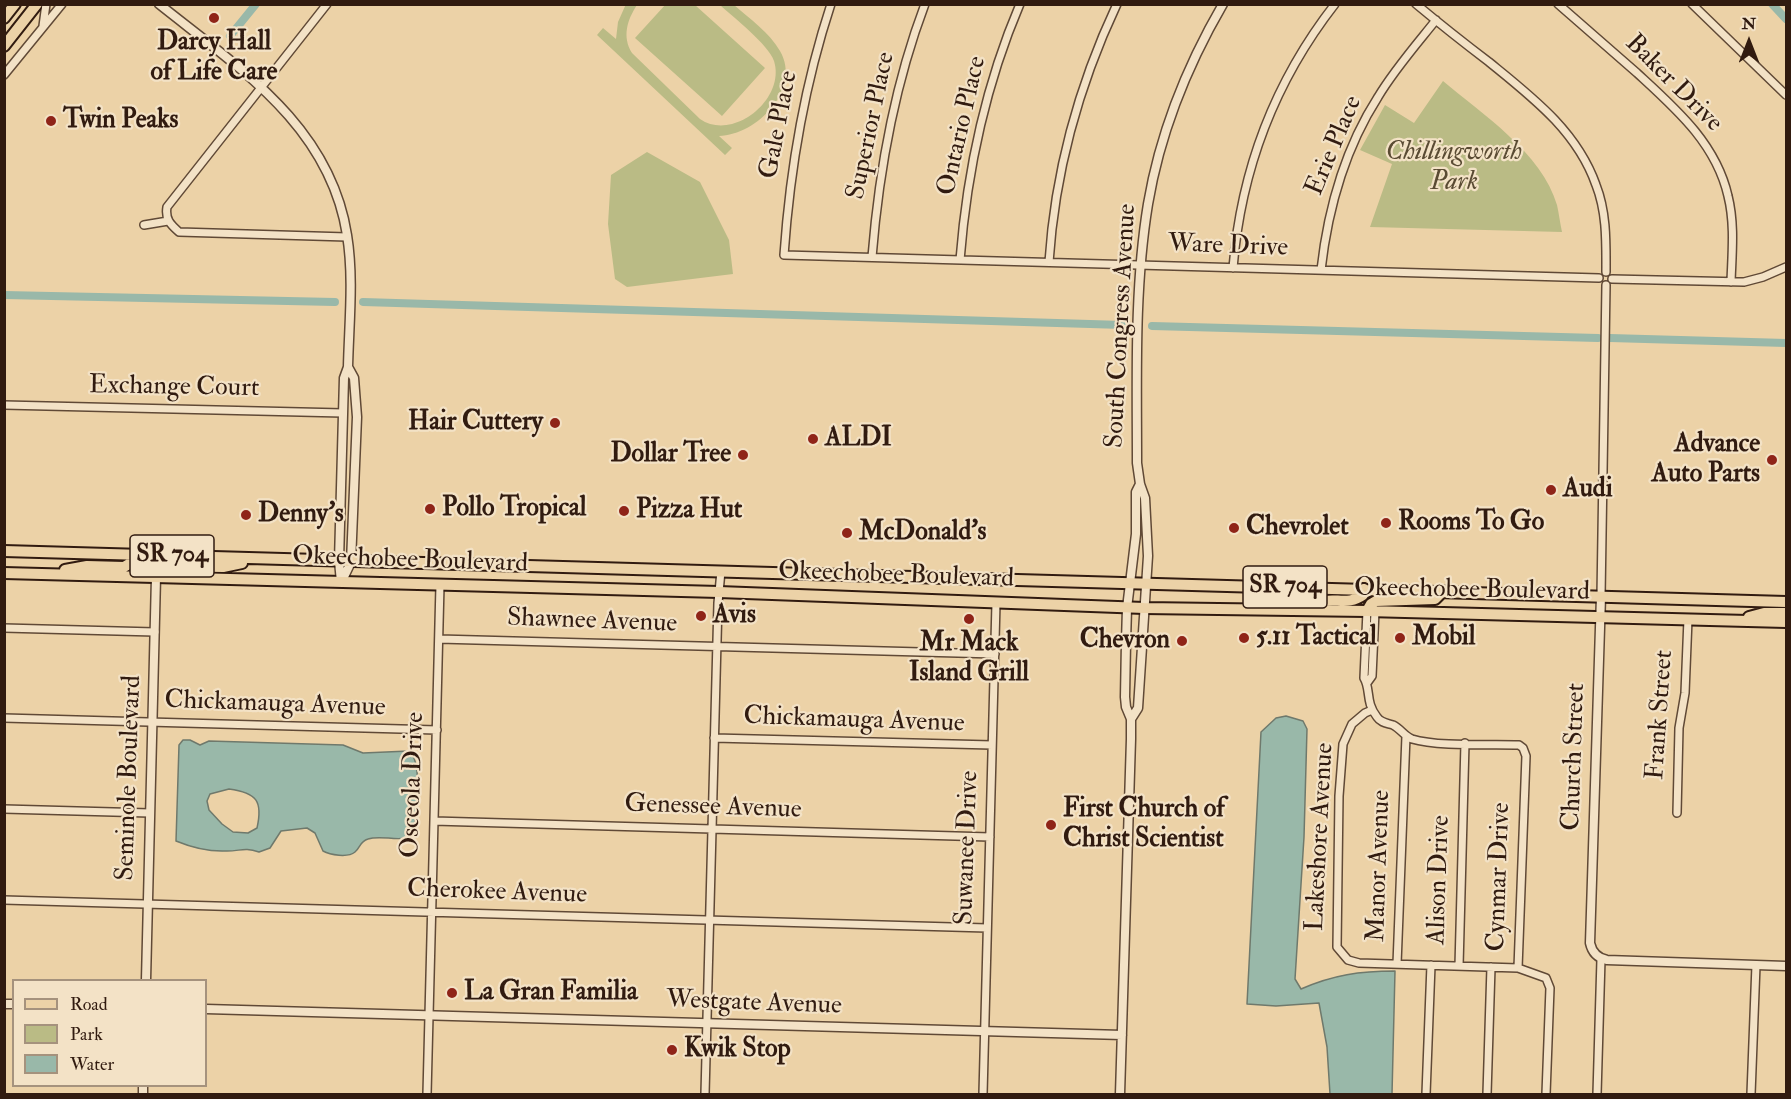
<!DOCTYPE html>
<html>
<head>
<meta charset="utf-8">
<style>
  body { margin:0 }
  #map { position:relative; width:1791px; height:1099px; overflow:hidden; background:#ecd2a7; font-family:"IM FELL Double Pica",serif }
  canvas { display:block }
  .frame { position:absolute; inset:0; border:6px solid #311b10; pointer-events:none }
  .legend { position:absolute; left:12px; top:979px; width:195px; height:108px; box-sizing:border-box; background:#f3e2c6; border:2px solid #a5927d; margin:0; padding:8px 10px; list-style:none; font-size:18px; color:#311b10 }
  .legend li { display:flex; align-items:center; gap:12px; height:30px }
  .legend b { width:30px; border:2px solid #a5927d }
  .north { position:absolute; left:1719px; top:12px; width:60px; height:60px; -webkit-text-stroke:4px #f3e2c6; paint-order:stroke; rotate:0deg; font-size:16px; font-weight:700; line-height:24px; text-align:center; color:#311b10 }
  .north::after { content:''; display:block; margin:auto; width:21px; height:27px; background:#311b10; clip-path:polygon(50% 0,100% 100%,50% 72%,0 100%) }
</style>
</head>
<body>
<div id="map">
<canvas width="1791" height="1099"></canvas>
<div class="frame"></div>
<ul class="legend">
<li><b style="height:8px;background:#ecd2a7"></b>Road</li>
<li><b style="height:16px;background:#babb85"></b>Park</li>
<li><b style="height:16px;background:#99b8a9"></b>Water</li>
</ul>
<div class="north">N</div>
</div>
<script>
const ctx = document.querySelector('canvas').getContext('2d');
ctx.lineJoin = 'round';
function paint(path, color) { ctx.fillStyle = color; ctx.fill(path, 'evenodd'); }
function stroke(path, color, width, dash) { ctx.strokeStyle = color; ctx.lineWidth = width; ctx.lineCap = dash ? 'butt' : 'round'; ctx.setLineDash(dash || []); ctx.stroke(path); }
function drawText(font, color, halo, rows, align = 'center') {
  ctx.font = font + ' "IM FELL Double Pica",serif'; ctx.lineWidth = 4.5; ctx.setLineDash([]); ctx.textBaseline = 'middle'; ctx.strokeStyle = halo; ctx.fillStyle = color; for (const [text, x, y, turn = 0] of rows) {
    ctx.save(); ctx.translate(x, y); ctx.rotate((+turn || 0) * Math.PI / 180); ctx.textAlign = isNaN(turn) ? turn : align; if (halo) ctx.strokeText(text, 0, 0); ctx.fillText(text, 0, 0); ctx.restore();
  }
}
const green = new Path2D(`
  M626,4L637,5C627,20 622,37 632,53L700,119C733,142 786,99 774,61C769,45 733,17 720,5H734C749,18 770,33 780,51C802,89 757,135 719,136L732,148L725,155L597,35L603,28L616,39L618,22Z
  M666,4L695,5L765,68L722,116L635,38Z
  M1443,81C1482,114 1542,153 1557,205C1559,214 1560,223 1562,232L1370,227L1392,164L1360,150L1385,105L1414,123Z
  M647,152L700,182L729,240L733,274L627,287L615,279L608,224L611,175Z`);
const water = new Path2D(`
  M1286,716L1303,721L1307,729L1304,837L1295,979L1301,989C1333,975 1360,971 1395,971L1392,1094H1330L1327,1047L1319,1003L1276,1006L1247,1004L1261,732L1276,718Z
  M183,740H190L200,745L209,741L343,745L363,753L409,751C424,763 415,814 414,834C401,844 383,834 368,839C360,841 360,848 355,852C348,858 330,855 323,851L315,833L307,828L281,831L270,848L259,852C244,847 241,851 227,851C208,852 193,848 176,841L179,745ZM229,789C257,793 263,801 257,828L248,833L233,832L222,824L209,810L207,801L210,794Z`);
const canal = new Path2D(`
  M1772,4L1786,19
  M230,36L256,4
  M4,295L335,302
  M363,302L1123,325
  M1152,326L1598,338
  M1610,338L1786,343`);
const minor = new Path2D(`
  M327,4L167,207C165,219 170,224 179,232L347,237
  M831,4C804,86 790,169 784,255L1599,278
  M1416,4C1440,24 1464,43 1489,62C1532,97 1577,131 1596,185C1607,213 1606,243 1606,272
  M1558,4C1584,27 1611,50 1637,73C1675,108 1716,143 1728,196C1735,224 1732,253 1731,282
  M1692,4L1786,95
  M43,26L46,4
  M4,75L62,4
  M144,225L168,221
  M872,257C879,170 894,86 925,4
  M960,260C967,171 985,86 1020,4
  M1049,262C1055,171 1078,87 1117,4
  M1233,268C1241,170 1275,81 1335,4
  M1321,270C1328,208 1344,150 1378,97C1394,70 1416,45 1436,20
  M1612,279L1744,282L1763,277L1786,267
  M4,405L343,413
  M1601,596L1606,285
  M1367,611L1364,678C1371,689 1365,702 1377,717C1381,723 1387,723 1393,725C1401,729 1404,736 1412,739C1438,747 1490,744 1519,745L1523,748L1526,756L1518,968
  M4,628L155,632
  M439,639L995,654
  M1367,683L1372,676L1375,611
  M1372,710L1365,713L1352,724L1343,744L1339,796L1337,947L1348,960L1359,963L1518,968L1546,978L1550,988L1546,1094
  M4,718L437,730
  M714,738L992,745
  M4,809L150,813
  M1677,813L1679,728L1685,693L1688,619
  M434,821L990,837
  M4,900L987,928
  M1397,964L1406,736
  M1459,966L1465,743
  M427,1094L440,585
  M705,1094L718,603L721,571
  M983,1094L996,603
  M1426,1094L1431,965
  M1487,1094L1491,967
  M1597,1094L1601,959
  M1751,1094L1756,965`);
const tertiary = new Path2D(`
  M159,4C239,68 330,126 347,235C354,278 349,323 348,367L344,378L339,561L341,582
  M342,581L351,562L357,417L354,378L348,367
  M1601,596L1590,943C1592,952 1597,958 1607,960L1786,966
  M1131,719L1138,708L1148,556L1145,498L1140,484L1137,463C1137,377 1134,289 1148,204C1160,133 1187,66 1223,4
  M146,980L156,577
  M4,1004H14
  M206,1009L1122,1035
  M143,1094V1086
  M1120,1094L1131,739V719L1126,707L1125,697L1126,642L1127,608L1136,534V492L1140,484`);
const primary = new Path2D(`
  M4,18L15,4
  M4,46L37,4
  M4,551L1786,602
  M65,570L87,566L124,567L142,556
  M4,573L719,592L1144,608L1367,611L1786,622
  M156,577L170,566L223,567L242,563
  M1307,610C1310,608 1315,603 1319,602C1335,597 1348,606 1363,595L1364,589
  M1367,611L1371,604L1376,601L1435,599L1443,591
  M1749,617L1764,613H1786`);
const markers = [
  [214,18,6,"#8f2418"],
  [51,121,6,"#8f2418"],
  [555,423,6,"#8f2418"],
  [813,439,6,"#8f2418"],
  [743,455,6,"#8f2418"],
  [1772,460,6,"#8f2418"],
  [1551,490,6,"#8f2418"],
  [430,509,6,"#8f2418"],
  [624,511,6,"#8f2418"],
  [246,515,6,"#8f2418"],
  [1386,523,6,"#8f2418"],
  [1234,528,6,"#8f2418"],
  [847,533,6,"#8f2418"],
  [701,616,6,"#8f2418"],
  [969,619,6,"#8f2418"],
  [1244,638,6,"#8f2418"],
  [1400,638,6,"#8f2418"],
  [1182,641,6,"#8f2418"],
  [1051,825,6,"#8f2418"],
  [452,993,6,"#8f2418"],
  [672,1050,6,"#8f2418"]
];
const shields = [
  [172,556,84],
  [1285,587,84]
];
const shieldNames = [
  ["SR 704",172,556],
  ["SR 704",1285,587]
];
const poiNames = [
  ["Darcy Hall",214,43,"center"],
  ["of Life Care",214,73,"center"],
  ["Twin Peaks",63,121],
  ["Hair Cuttery",543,423,"right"],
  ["ALDI",825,439],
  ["Advance",1760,445,"right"],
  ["Auto Parts",1760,475,"right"],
  ["Dollar Tree",731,455,"right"],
  ["Audi",1563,490],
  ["Pollo Tropical",442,509],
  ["Pizza Hut",636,511],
  ["Denny's",258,515],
  ["Rooms To Go",1398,523],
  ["Chevrolet",1246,528],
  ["McDonald's",859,533],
  ["Avis",713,616],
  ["5.11 Tactical",1256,638],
  ["Mobil",1412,638],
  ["Chevron",1170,641,"right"],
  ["Mr Mack",969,644,"center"],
  ["Island Grill",969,674,"center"],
  ["First Church of",1063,810],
  ["Christ Scientist",1063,840],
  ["La Gran Familia",464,993],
  ["Kwik Stop",684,1050]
];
const streetNames = [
  ["Baker Drive",1673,84,45],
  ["Gale Place",780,125,-79],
  ["Superior Place",872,126,-78],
  ["Ontario Place",963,126,-77],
  ["Erie Place",1335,146,-67],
  ["Ware Drive",1228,247,2],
  ["South Congress Avenue",1122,326,-87],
  ["Exchange Court",174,388,1],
  ["Okeechobee Boulevard",410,561,2],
  ["Okeechobee Boulevard",896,576,2],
  ["Okeechobee Boulevard",1472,591,1],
  ["Shawnee Avenue",592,622,2],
  ["Chickamauga Avenue",275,705,2],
  ["Frank Street",1661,715,-86],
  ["Chickamauga Avenue",854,721,2],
  ["Church Street",1575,757,-88],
  ["Seminole Boulevard",130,778,-88],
  ["Osceola Drive",414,785,-88],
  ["Genessee Avenue",713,808,2],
  ["Lakeshore Avenue",1321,837,-87],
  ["Suwanee Drive",968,848,-88],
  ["Manor Avenue",1380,866,-88],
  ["Cynmar Drive",1500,877,-88],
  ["Alison Drive",1440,880,-88],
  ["Cherokee Avenue",497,893,2],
  ["Westgate Avenue",754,1004,2]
];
const parkNames = [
  ["Chillingworth",1454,153],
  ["Park",1454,183]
];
paint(green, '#babb85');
paint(water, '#99b8a9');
stroke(water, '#6f796c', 1.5);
stroke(canal, '#99b8a9', 8);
stroke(minor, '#604936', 10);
stroke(tertiary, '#604936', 11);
stroke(primary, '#311b10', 14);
stroke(minor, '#f3e2c6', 7);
stroke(tertiary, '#f3e2c6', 8);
stroke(primary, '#ecd2a7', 10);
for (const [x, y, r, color] of markers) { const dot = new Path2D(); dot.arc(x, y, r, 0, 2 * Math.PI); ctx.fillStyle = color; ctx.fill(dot); stroke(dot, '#f3e2c6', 2); }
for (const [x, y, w] of shields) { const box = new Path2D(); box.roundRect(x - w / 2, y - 21, w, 42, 4.5); ctx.fillStyle = '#f3e2c6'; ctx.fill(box); stroke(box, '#311b10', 1.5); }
drawText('bold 24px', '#311b10', null, shieldNames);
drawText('bold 26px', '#311b10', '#f3e2c6', poiNames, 'left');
drawText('26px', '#311b10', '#f3e2c6', streetNames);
drawText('italic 26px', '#5a4b33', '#f3e2c6', parkNames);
</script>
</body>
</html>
